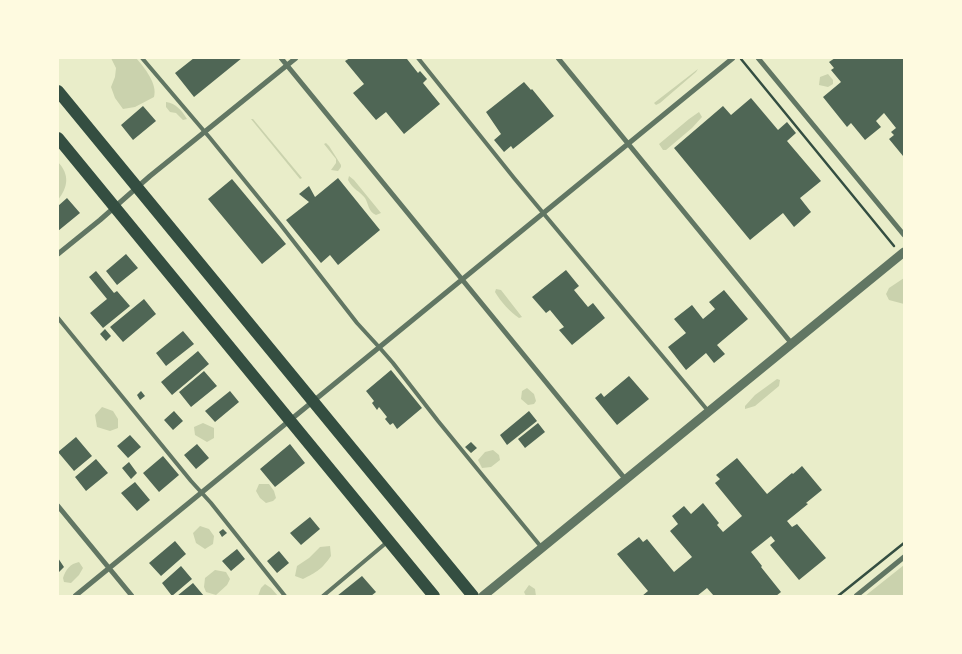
<!DOCTYPE html>
<html>
<head>
<meta charset="utf-8">
<style>
  body { margin:0 }
  #map { position:relative; width:962px; height:654px; overflow:hidden; background:#e9edc9; font-family:"Fira Sans",sans-serif }
  canvas { display:block }
  .frame { position:absolute; inset:0; border:59px solid #fefae0; pointer-events:none }
</style>
</head>
<body>
<div id="map">
<canvas width="962" height="654"></canvas>
<div class="frame"></div>
</div>
<script>
const ctx = document.querySelector('canvas').getContext('2d');
ctx.lineJoin = 'round';
function paint(path, color) { ctx.fillStyle = color; ctx.fill(path, 'evenodd'); }
function stroke(path, color, width, dash) { ctx.strokeStyle = color; ctx.lineWidth = width; ctx.lineCap = dash ? 'butt' : 'round'; ctx.setLineDash(dash || []); ctx.stroke(path); }
const green = new Path2D(`
  M111,58H136C144,67 158,84 154,97L135,107L123,109L115,98L111,87L115,77L116,68Z
  M698,69L696,72L660,103L656,105L654,103Z
  M828,74L833,80V84L828,87L819,85L820,77Z
  M166,102C176,103 182,111 187,119L183,120L176,113L170,112L166,107Z
  M699,112L702,117L692,128L666,150H663L659,144L689,119Z
  M251,119H253L302,178L300,179Z
  M326,143L329,146L341,165V167L338,171L331,170L336,163V159L324,144Z
  M58,162C70,175 68,187 58,200Z
  M349,176L354,180L381,213L376,215C368,211 369,205 365,198C360,191 353,190 348,180Z
  M904,278V304L889,300L886,294L889,288Z
  M496,289L501,290L522,317L519,318C510,312 501,302 495,292Z
  M777,379L780,380L779,386L755,406L745,409V406L755,395Z
  M527,388L534,394L536,401L534,404L528,405L521,399L522,391Z
  M102,407L113,411L118,419V428L110,431L97,427L95,415Z
  M203,423L214,428V438L207,442L195,435L194,427Z
  M493,450L499,455L500,460L491,467L482,468L478,460L485,452Z
  M259,484H269L274,491L276,498L273,501L266,503L260,498L256,491Z
  M200,526L209,529L214,536L213,544L205,549L196,543L193,533Z
  M330,546L331,556C322,569 317,572 303,579L295,576L297,566L309,558L320,547Z
  M79,562L83,568L79,575L71,583L64,582L63,578C66,569 70,564 79,562Z
  M904,565V596H865Z
  M215,570L226,572L230,579L227,585L216,595L206,592L204,587L205,578Z
  M265,584L271,588L278,596H258L261,588Z
  M529,585L535,589L536,596H526L524,592Z`);
const building = new Path2D(`
  M194,58H242L194,97L175,73Z
  M350,58H409L407,59L418,73L420,71L427,79L423,83L440,104L404,134L386,112L376,120L353,93L364,84L345,61Z
  M835,58H904V155L903,156L889,139L894,135L891,132L896,128L884,113L876,121L881,127L865,140L851,123L847,127L823,97L841,82L831,70L834,68L829,62Z
  M524,82L531,90L532,89L554,116L513,149L511,146L504,152L494,140L501,134L486,112Z
  M751,98L778,130L787,122L796,133L787,141L821,181L800,198L811,212L794,227L783,213L750,240L674,148L723,106L731,115Z
  M143,106L156,121L133,140L121,125Z
  M338,178L380,230L338,265L330,255L321,263L286,220L309,202L299,194L309,186L315,197Z
  M232,179L286,244L262,264L208,199Z
  M67,198L80,213L58,231V206Z
  M126,254L138,268L117,285L106,271Z
  M566,270L579,286L574,290L588,307L593,303L605,318L572,345L559,330L564,327L550,310L546,313L532,297Z
  M96,271L114,293L117,291L130,306L103,328L90,313L107,299L89,277Z
  M724,290L748,319L717,345L725,354L714,363L706,353L686,370L668,347L686,333L674,319L692,305L703,319L715,309L709,302Z
  M144,299L156,314L123,342L110,327Z
  M105,329L111,336L106,341L100,334Z
  M183,331L194,344L166,366L156,353Z
  M198,351L209,364L172,395L161,382Z
  M391,370L422,408L397,429L393,423L390,425L385,419L387,417L379,407L377,410L372,403L374,401L366,391Z
  M204,371L217,386L191,407L179,392Z
  M629,376L649,399L617,425L595,398L601,393L604,397Z
  M141,391L145,396L140,400L137,395Z
  M230,391L239,402L215,422L205,411Z
  M174,411L183,421L173,430L164,420Z
  M529,411L537,421L507,445L500,435Z
  M538,423L545,432L525,448L518,439Z
  M130,435L141,447L128,458L117,446Z
  M76,437L92,456L74,471L58,452Z
  M471,442L477,448L471,453L465,447Z
  M197,444L209,458L196,469L184,455Z
  M290,444L305,463L275,487L260,469Z
  M163,456L179,475L159,492L143,473Z
  M737,458L767,494L792,473L793,474L802,466L822,490L806,503L808,504L787,521L792,527L797,524L826,558L799,580L770,545L775,541L771,536L751,552L762,566L761,567L781,592L776,596H714L707,588L697,596H642L648,591L617,554L639,537L643,542L647,539L674,572L692,557L670,531L678,524L672,516L684,506L691,514L703,503L719,523L717,525L723,532L742,516L715,483L720,479L716,475Z
  M96,459L108,473L86,491L75,477Z
  M129,462L137,473L131,479L122,468Z
  M135,482L150,500L137,511L121,493Z
  M310,517L320,529L301,545L290,533Z
  M223,529L227,533L222,537L219,532Z
  M175,541L186,554L161,576L149,563Z
  M237,549L245,559L231,571L222,561Z
  M279,551L289,563L277,573L267,561Z
  M58,558L64,567L58,573Z
  M181,566L192,579L172,596L162,583Z
  M362,576L376,592L371,596H337Z
  M193,583L204,596H177Z`);
const path = new Path2D(`
  M741,59L894,246
  M838,596L904,543`);
const service = new Path2D(`
  M142,58L210,138L280,224L357,323L379,347L393,363L438,421L542,548
  M418,58L514,178L709,412
  M58,318L191,481L211,503L285,596
  M323,596L386,543`);
const minor = new Path2D(`
  M281,58L626,480
  M558,58L792,344
  M758,58L904,235
  M58,254L100,220L150,176L296,58
  M58,506L132,596
  M75,596L733,58
  M856,596L904,557`);
const tertiary = new Path2D(`
  M483,596L904,252`);
const trunk = new Path2D(`
  M58,91L473,596
  M58,138L434,596`);
paint(green, '#cad2ad');
paint(building, '#4f6655');
stroke(path, '#344e41', 2.5);
stroke(service, '#617663', 4);
stroke(minor, '#617663', 5);
stroke(tertiary, '#617663', 9);
stroke(trunk, '#344e41', 12);
</script>
</body>
</html>
